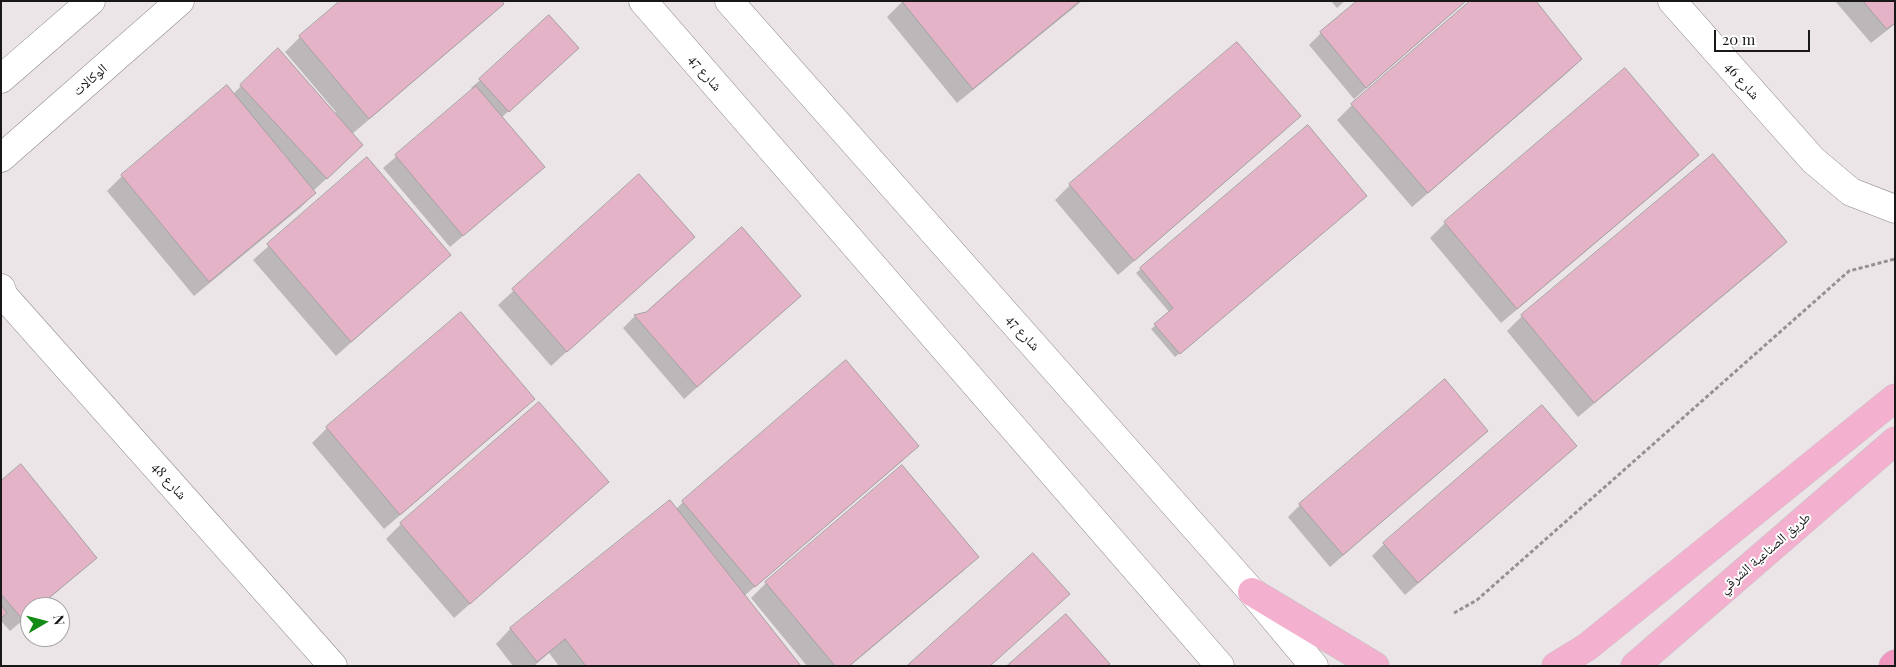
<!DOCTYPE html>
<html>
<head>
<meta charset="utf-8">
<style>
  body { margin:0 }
  #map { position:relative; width:1896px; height:667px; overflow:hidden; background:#ebe5e7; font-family:"Playfair Display",serif }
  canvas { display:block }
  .frame { position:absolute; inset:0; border:2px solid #191718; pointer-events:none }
  .north { position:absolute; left:20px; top:597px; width:50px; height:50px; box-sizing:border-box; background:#fff; border:1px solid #a3a2a3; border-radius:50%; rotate:82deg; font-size:14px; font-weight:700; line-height:20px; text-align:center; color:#191718 }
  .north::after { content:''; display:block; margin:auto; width:18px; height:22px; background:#128c16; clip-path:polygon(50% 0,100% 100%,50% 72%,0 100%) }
  .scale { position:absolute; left:1714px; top:30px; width:96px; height:22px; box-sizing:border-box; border:2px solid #191718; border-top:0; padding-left:6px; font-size:15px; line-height:18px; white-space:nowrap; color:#191718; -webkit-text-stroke:4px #fff; paint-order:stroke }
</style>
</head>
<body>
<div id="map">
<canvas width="1896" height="667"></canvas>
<div class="frame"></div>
<div class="north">N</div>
<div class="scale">20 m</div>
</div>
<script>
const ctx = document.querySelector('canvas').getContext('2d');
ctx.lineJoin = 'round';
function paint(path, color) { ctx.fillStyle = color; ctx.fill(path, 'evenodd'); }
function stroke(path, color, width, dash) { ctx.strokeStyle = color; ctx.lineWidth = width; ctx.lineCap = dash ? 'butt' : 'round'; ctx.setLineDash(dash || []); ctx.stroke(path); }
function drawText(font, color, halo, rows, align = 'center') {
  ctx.font = font + ' "Playfair Display","Noto Naskh Arabic",serif'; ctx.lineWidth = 4; ctx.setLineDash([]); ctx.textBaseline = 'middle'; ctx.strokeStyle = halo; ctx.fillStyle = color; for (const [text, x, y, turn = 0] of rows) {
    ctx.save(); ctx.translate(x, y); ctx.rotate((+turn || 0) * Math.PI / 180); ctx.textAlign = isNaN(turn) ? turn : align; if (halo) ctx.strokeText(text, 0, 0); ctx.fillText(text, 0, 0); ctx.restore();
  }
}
const shadow = new Path2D(`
  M903,1H1082L957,103L887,17Z
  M1331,1H1345L1337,8Z
  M1466,1L1354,99L1309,45L1321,33Z
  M1835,1H1895V24L1871,43Z
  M503,3L488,18L352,134L349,158L313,191L315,193L300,208L194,296L107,191L122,176L233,94L278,50L334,114L336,112L285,52L300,37Z
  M568,57L501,118L543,167L450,247L383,168L473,90L471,88L480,80Z
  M1581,59L1566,74L1412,207L1337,120L1352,105Z
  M1299,116L1284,131L1118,275L1055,200L1070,185Z
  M1308,127L1361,200L1175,357L1151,329L1170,313L1136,273Z
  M1697,155L1682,170L1501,323L1430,238L1445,223Z
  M366,159L450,255L336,356L253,260Z
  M639,176L693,237L551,366L498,305Z
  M1785,242L1770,257L1578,417L1507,331L1522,316Z
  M800,296L684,399L623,328L635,316Z
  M461,314L533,399L518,414L384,529L312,443L327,428Z
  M1486,431L1330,567L1288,517L1300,505Z
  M917,446L902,461L744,596L800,666H559L549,653L534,666H513L496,644L511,628L676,509L683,502Z
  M1575,446L1405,595L1372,556L1384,544Z
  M902,467L977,557L962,572L850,666H807L751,598L766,583Z
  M1,482L96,558L39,607H30V614L10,631L1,621Z
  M607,482L454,618L386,539L401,524Z`);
const building = new Path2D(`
  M340,1H502L504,4L369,119L299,36Z
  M902,1H1080L973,89Z
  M1357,1H1466L1366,88L1320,32Z
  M1470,1H1536L1582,59L1428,193L1351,104Z
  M1863,1H1895V23L1887,29Z
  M549,15L579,48L509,112L479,79Z
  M1237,42L1301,116L1134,261L1069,184Z
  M278,48L363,145L327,179L240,85Z
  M1625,68L1699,155L1517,309L1444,222Z
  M227,85L316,193L209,282L121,175Z
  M476,86L545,167L463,236L395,155Z
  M1308,125L1367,196L1180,354L1154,324L1173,308L1140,268Z
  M1713,154L1787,242L1594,403L1521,315Z
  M367,157L451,255L351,342L267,244Z
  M639,174L695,237L567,352L512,289Z
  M742,227L801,296L697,387L634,315L646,312Z
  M461,312L535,399L400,515L326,427Z
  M846,360L919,446L755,587L682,501Z
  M1445,379L1488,431L1343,555L1299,504Z
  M539,402L609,482L470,604L400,523Z
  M1542,405L1577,446L1418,583L1383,543Z
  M21,464L97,558L38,607H30V614L23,620L1,594V481Z
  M902,465L979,557L849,666H835L765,582Z
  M670,500L801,666H586L565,639L537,662L510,628Z
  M1033,553L1070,594L990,666H907Z
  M1,605L7,613L1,618Z
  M1066,614L1110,664L1108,666H1007Z`);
const path = new Path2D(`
  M1454,613L1477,600L1849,271L1895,259`);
const minor = new Path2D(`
  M643,1L1220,666
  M729,1L1252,592L1314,666
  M1672,1L1813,160L1851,192L1895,209
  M1,79L91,1
  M1,158L180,1
  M1,288L4,296L333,666`);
const primary = new Path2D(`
  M1252,592L1375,666
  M1556,666L1587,647L1895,398
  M1635,666L1895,441`);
const trunk = new Path2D(`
  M1893,666L1895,664`);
const streetNames = [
  ["شارع 47",705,73,49],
  ["الوكالات",90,80,-41],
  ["شارع 46",1742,81,48],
  ["شارع 47",1023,333,48],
  ["شارع 48",169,481,48],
  ["طريق الصناعية الشرقي",1765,553,-41]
];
paint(shadow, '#0003');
paint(building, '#e5b3c7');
stroke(building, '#a59fa1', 1);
stroke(minor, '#8e888b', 29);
stroke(primary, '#c3c3c3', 29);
stroke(trunk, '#c3c3c3', 29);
stroke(path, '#959192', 3, [4, 2.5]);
stroke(minor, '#fff', 28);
stroke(primary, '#f4b0cf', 28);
stroke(trunk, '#f096bf', 28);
drawText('14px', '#191718', '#fff', streetNames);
</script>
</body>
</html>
